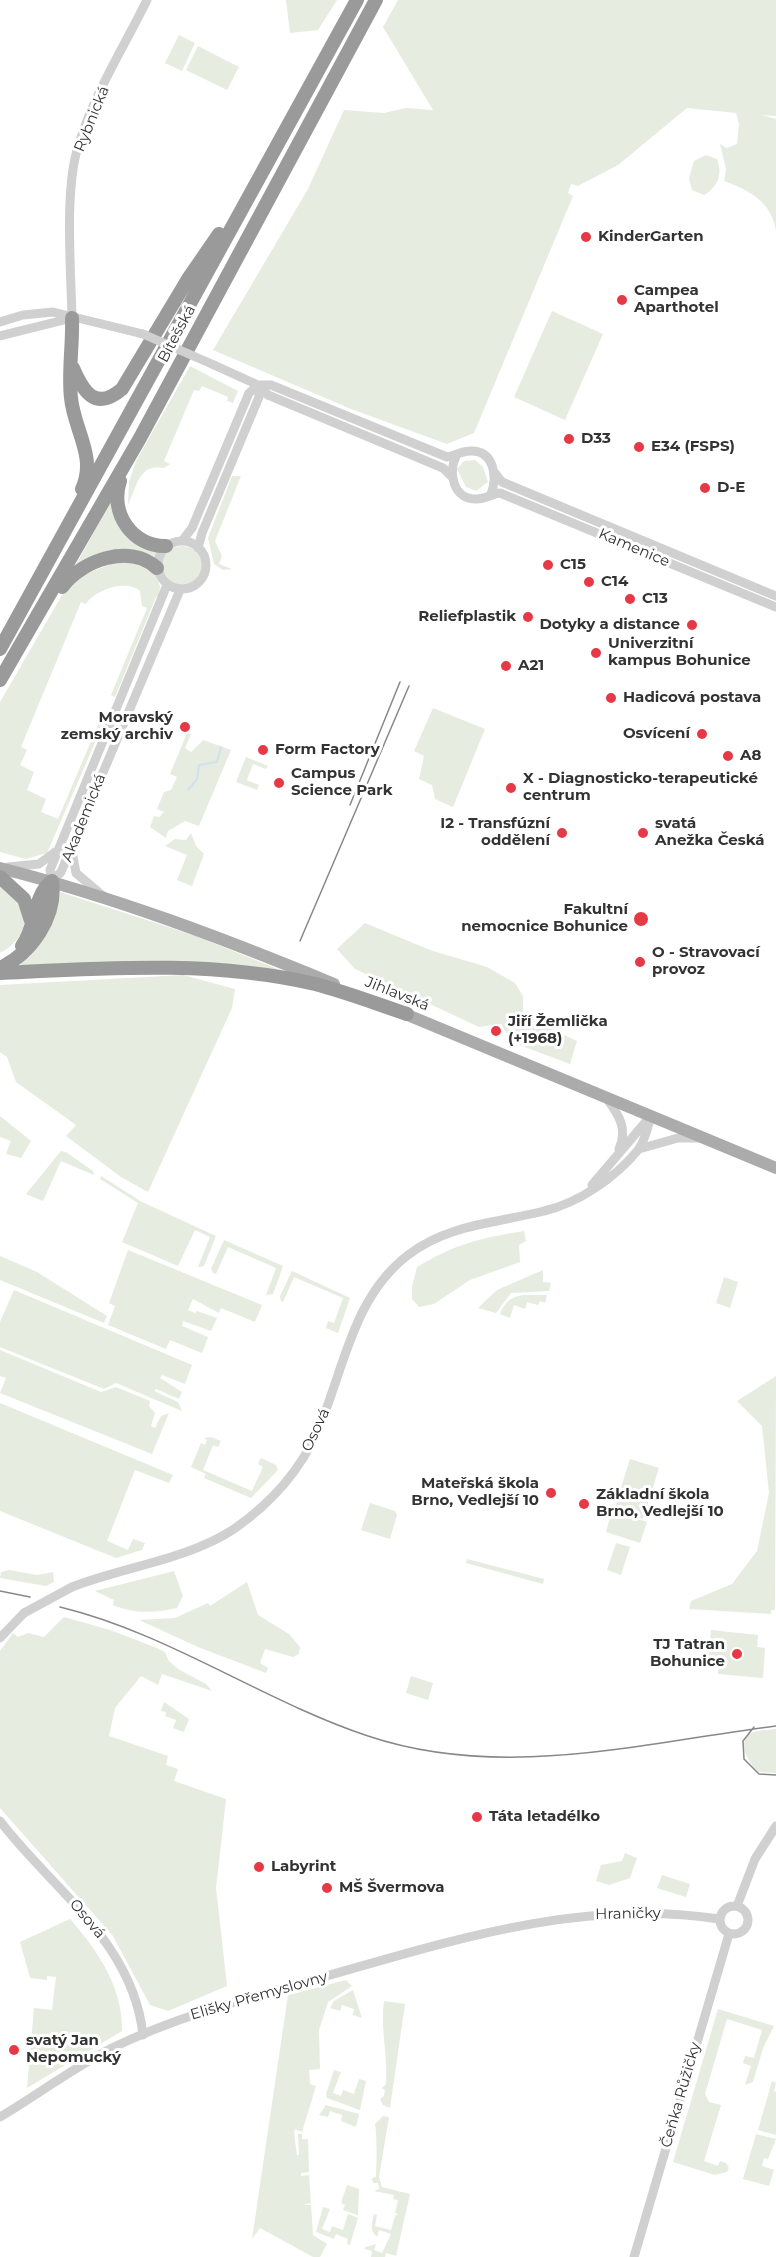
<!DOCTYPE html>
<html>
<head>
<meta charset="utf-8">
<style>
  body { margin:0 }
  canvas { display:block; background:#fff }
</style>
</head>
<body>
<canvas width="776" height="2257"></canvas>
<script>
const ctx = document.querySelector('canvas').getContext('2d');
ctx.lineJoin = 'round';
function paint(path, color) { ctx.fillStyle = color; ctx.fill(path, 'evenodd'); }
function stroke(path, color, width, dash) { ctx.strokeStyle = color; ctx.lineWidth = width; ctx.lineCap = dash ? 'butt' : 'round'; ctx.setLineDash(dash || []); ctx.stroke(path); }
function drawText(font, color, halo, rows, align = 'center') {
  ctx.font = font + ' Montserrat,sans-serif'; ctx.lineWidth = 6; ctx.setLineDash([]); ctx.textBaseline = 'middle'; ctx.strokeStyle = halo; ctx.fillStyle = color; for (const [text, x, y, turn = 0] of rows) {
    ctx.save(); ctx.translate(x, y); ctx.rotate((+turn || 0) * Math.PI / 180); ctx.textAlign = isNaN(turn) ? turn : align; if (halo) ctx.strokeText(text, 0, 0); ctx.fillText(text, 0, 0); ctx.restore();
  }
}
const green = new Path2D(`
  M286,0H337L318,30L290,33Z
  M398,0H776V116L762,115L776,119V231C772,202 749,190 724,181L726,169L720,144L727,148L737,144L739,124L736,113L687,108L618,165L578,186L571,184L568,193L573,196L474,433L447,444L351,409L213,350L308,189L344,110L384,113L406,108L433,110L383,27Z
  M179,35L195,43L182,71L165,63Z
  M198,46L239,67L227,90L186,70Z
  M706,155L717,159C723,174 718,187 704,195L692,190L689,178L694,161Z
  M552,311L603,334L565,420L514,397Z
  M190,366L238,391L233,403L227,401L228,397L202,386L199,391L194,390L164,461L170,464L164,468C139,463 137,486 128,505L129,482L136,461Z
  M475,460L483,467L488,482L476,491L466,487L457,469L464,461Z
  M232,476H241L215,541L222,556L219,564L232,569L223,570L214,564L208,538Z
  M113,498L120,523L158,551L154,561L146,554L74,568Z
  M162 566a20 20 0 1 1 40 0a20 20 0 1 1-40 0Z
  M121,560L153,568L160,586L159,598L156,597L115,697L111,695L147,608L142,606L140,591C126,579 95,590 86,604L81,602L21,747L27,750L20,765L34,772L27,790L46,799L41,812L58,819L103,713L107,715L47,853L26,859L0,852V702L65,590L83,575Z
  M433,708L485,729L453,807L435,799L432,785L419,779L424,756L414,751Z
  M187,733L191,734L185,748L191,752L203,740L231,750L199,826L185,821L168,831L166,838L150,827L154,816L159,817L164,812L157,809L164,792L171,790L177,777L170,774Z
  M246,757L268,766L266,769L253,764L247,780L259,785L257,790L236,782Z
  M191,833L196,846L204,854L192,886L177,880L187,855L165,846L175,839L186,840Z
  M0,886C32,904 33,936 0,953Z
  M60,892L196,936L290,974L19,967L56,905Z
  M365,923L430,950L487,967L515,983L523,996V1016L577,1041L570,1064L512,1042L501,1024L479,1027L355,969L337,949Z
  M183,975L235,989L232,1008L148,1192L121,1177L66,1136L76,1125L16,1082L7,1057L0,1052V985Z
  M0,1116L31,1141L21,1158L6,1154L11,1141L0,1137Z
  M61,1151L66,1152L93,1171L94,1175L61,1161L43,1201L26,1194Z
  M101,1176L142,1202L216,1236L204,1266L198,1267L210,1237L195,1230L178,1266L122,1242L138,1203L100,1179Z
  M524,1231L526,1241L519,1245L520,1262L470,1280L434,1304L419,1307L412,1299V1287L417,1267C455,1244 481,1238 524,1231Z
  M224,1240L283,1266L273,1294L266,1295L276,1268L228,1247L216,1274L213,1273L211,1269Z
  M128,1250L262,1305L255,1322L221,1308L219,1313L193,1299L188,1310L195,1313L197,1311L217,1318L211,1331L183,1321L182,1326L208,1337L202,1353L170,1340L166,1349L108,1325L115,1306L109,1303Z
  M0,1256L37,1272L107,1316L104,1323L0,1280Z
  M543,1270V1282L551,1283L549,1291L511,1293L496,1313L478,1308L497,1290Z
  M292,1271L350,1298L338,1333L326,1328L328,1321L334,1323L343,1298L294,1277L283,1302L281,1301L280,1296Z
  M724,1277L738,1282L730,1308L716,1303Z
  M14,1290L192,1365L185,1384L162,1375L160,1378L182,1392L179,1399L156,1389L154,1391L178,1402L182,1411L116,1383L104,1389L0,1347V1322Z
  M523,1295H547L545,1303L540,1301L538,1305L527,1302L525,1309L514,1305L510,1318L500,1314C504,1303 510,1297 523,1295Z
  M0,1350L101,1392L116,1387L150,1401L149,1406L155,1413L151,1426L155,1428L161,1416L169,1413L152,1454L0,1393L6,1378L0,1376Z
  M776,1376L775,1610H771V1614L689,1609L691,1601L732,1584L757,1551L769,1493L762,1426L737,1401Z
  M0,1403L173,1475L169,1483L135,1470L107,1541L128,1550L133,1539L145,1543L142,1550L116,1558L0,1511Z
  M211,1437L221,1441L218,1447L213,1445L203,1470L252,1491L263,1467L258,1464L261,1458L276,1465L278,1470L251,1498L204,1478L206,1474L191,1467L201,1443L205,1445L207,1440L204,1438Z
  M630,1459L659,1468L643,1519L614,1510Z
  M370,1503L395,1511L397,1515L390,1539L361,1530Z
  M612,1511L647,1522L640,1543L606,1532Z
  M616,1543L630,1547L621,1575L607,1570Z
  M467,1559L544,1579L543,1584L466,1563Z
  M9,1570L37,1575L53,1572L54,1582L46,1586L0,1578L1,1572Z
  M174,1571L183,1596L177,1608C156,1613 133,1614 113,1605L114,1600L95,1591Z
  M247,1582L258,1615L289,1634L300,1647L299,1654L293,1657L265,1649L260,1663L268,1668L266,1673L198,1647L139,1620L175,1618L208,1603L210,1606Z
  M64,1617L110,1630L157,1648L165,1652L169,1661L178,1669L206,1684L212,1691L162,1674L158,1685L141,1676L115,1708L109,1736L168,1756L166,1765L178,1769L174,1781L226,1799L216,1888L227,1986L168,2011L150,2005L113,1936L0,1808V1651L13,1633L18,1637L28,1633L44,1637Z
  M711,1630L758,1635L757,1647L765,1648L763,1678L718,1674L719,1660L709,1659Z
  M411,1676L433,1683L428,1700L406,1693Z
  M164,1702L189,1719L184,1732L173,1728L176,1720L165,1716L166,1712L161,1711Z
  M776,1729V1773L759,1772C749,1764 736,1743 751,1733C757,1730 769,1730 776,1729Z
  M625,1853L637,1858L630,1878L609,1885L596,1881L601,1865L622,1861Z
  M662,1875L690,1884L686,1897L657,1888Z
  M70,1919C98,1951 123,1987 122,2031L27,2088L34,2008L52,2010L56,1977L47,1976V1980L30,1978L20,1942Z
  M346,1980L352,1986L328,2002L319,2030L320,2069L309,2070L310,2084L316,2086L302,2132L295,2129L294,2133L297,2155H299L298,2134H302V2139H308L309,2172L301,2173V2176L309,2175L311,2203L303,2205H311L313,2235L327,2244L320,2257H313L260,2228L252,2239L288,1995Z
  M353,1990L362,2018L353,2015L354,2009L342,2005L340,2011L330,2008L334,2001Z
  M384,2001L405,2004L390,2108L383,2105L380,2099L384,2096L385,2090L382,2088L386,2084C388,2054 380,2027 384,2001Z
  M718,2009L774,2026L763,2048L753,2082L745,2085L751,2066L743,2063L745,2056L754,2058L762,2030L727,2019L705,2094L709,2102L721,2105L704,2161L718,2166L720,2161L726,2163L729,2168L727,2172L715,2175L673,2162Z
  M334,2070L341,2072L333,2093L341,2096L343,2090L354,2094L359,2079L366,2081L360,2110L327,2098L326,2094Z
  M772,2081L776,2083L774,2091L776,2092V2135L758,2130Z
  M326,2105L359,2114L356,2127L341,2121L342,2115L330,2111L328,2117L319,2115Z
  M383,2116L389,2117L379,2177L382,2187L410,2194L396,2256L386,2253L385,2257H371L372,2251L364,2249L366,2247L376,2244L374,2250L382,2253L391,2234L379,2230L377,2237C369,2230 372,2223 374,2214L377,2215L375,2226L391,2230L395,2216L398,2214L395,2213L398,2200L393,2199L394,2195L374,2191L379,2189L378,2183H373L372,2178L376,2177C377,2165 377,2133 375,2124Z
  M756,2134L776,2139L768,2159L764,2158L762,2166L774,2170L769,2186L743,2179Z
  M347,2185L359,2189L358,2215L343,2210L345,2205L341,2203Z
  M323,2207L330,2209L322,2229L330,2232L332,2226L343,2230L348,2214L358,2218L350,2245L347,2244L348,2239L336,2234L334,2239L316,2232Z`);
const stream = new Path2D(`
  M188,790L197,779L199,765L217,762L221,747`);
const minor = new Path2D(`
  M72,318C71,272 65,198 76,154C90,100 123,49 147,0
  M0,322L23,315L53,312L143,334
  M0,336L72,318
  M214,365L258,385L268,395L443,468L451,476
  M258,385H271L447,457C455,456 462,451 470,451C494,449 498,478 491,494
  M456,456C448,473 453,500 477,499C485,499 492,494 500,493L776,607
  M495,473L502,482L776,596
  M158 565a24 24 0 1 1 48 0a24 24 0 1 1-48 0Z
  M182,541L192,528L249,393L258,385
  M198,548L202,533L259,397L258,385
  M72,851L76,873L103,896
  M8,867L39,864L55,852
  M52,881L50,870L167,585
  M52,881L61,872L180,590
  M607,1099C619,1115 628,1129 619,1149
  M639,1149L678,1138H701
  M592,1185L649,1118
  M72,1587C123,1567 189,1559 234,1529C270,1504 300,1471 318,1430C344,1370 352,1298 408,1255C448,1224 497,1223 544,1211C579,1203 616,1177 638,1150C645,1141 648,1127 651,1116
  M0,1638L24,1613
  M0,1821C52,1889 133,1942 143,2035
  M720 1920a14 14 0 1 1 28 0a14 14 0 1 1-28 0Z
  M737,1906L755,1859L776,1826
  M0,2117C37,2095 73,2068 112,2048C179,2015 252,1997 323,1977C453,1940 582,1898 719,1919
  M634,2257L729,1934`);
const major = new Path2D(`
  M0,868C115,897 225,939 334,984
  M398,1011L776,1168`);
const highway = new Path2D(`
  M72,318C73,345 68,372 71,398C74,430 97,457 82,489
  M73,368C83,391 95,412 122,389L188,279L219,234
  M120,481C109,513 133,547 166,546
  M62,587C82,560 130,543 157,568
  M0,649L357,0
  M0,680L140,438L376,0
  M0,877L24,899L31,921
  M22,946C37,926 32,897 52,881
  M0,968C32,953 57,916 52,881
  M0,973C105,968 212,960 315,984C346,992 377,1004 407,1014`);
const tram = new Path2D(`
  M350,805L400,682
  M300,941L409,686
  M0,1591L30,1597
  M60,1607C168,1633 263,1701 368,1736C502,1781 641,1743 776,1726
  M754,1727L743,1741L744,1759L759,1774L776,1775`);
const minorBridge = new Path2D(`
  M143,334L214,365
  M24,1613L72,1587`);
const markers = [
  [586,237,6,"#e63946"],
  [622,300,6,"#e63946"],
  [569,439,6,"#e63946"],
  [639,447,6,"#e63946"],
  [705,488,6,"#e63946"],
  [548,565,6,"#e63946"],
  [589,582,6,"#e63946"],
  [630,599,6,"#e63946"],
  [528,617,6,"#e63946"],
  [692,625,6,"#e63946"],
  [596,653,6,"#e63946"],
  [506,666,6,"#e63946"],
  [611,698,6,"#e63946"],
  [185,727,6,"#e63946"],
  [702,734,6,"#e63946"],
  [263,750,6,"#e63946"],
  [728,756,6,"#e63946"],
  [279,783,6,"#e63946"],
  [511,788,6,"#e63946"],
  [562,833,6,"#e63946"],
  [643,833,6,"#e63946"],
  [641,919,8,"#e63946"],
  [640,962,6,"#e63946"],
  [496,1031,6,"#e63946"],
  [551,1493,6,"#e63946"],
  [584,1504,6,"#e63946"],
  [737,1654,6,"#e63946"],
  [477,1817,6,"#e63946"],
  [259,1867,6,"#e63946"],
  [327,1888,6,"#e63946"],
  [14,2050,6,"#e63946"]
];
const streetNames = [
  ["Rybnická",92,119,-68],
  ["Bítešská",177,334,-62],
  ["Kamenice",634,548,23],
  ["Akademická",84,818,-68],
  ["Jihlavská",397,994,22],
  ["Osová",316,1430,-65],
  ["Hraničky",628,1914,-1],
  ["Osová",87,1919,50],
  ["Elišky Přemyslovny",259,1996,-16],
  ["Čeňka Růžičky",681,2095,-74]
];
const poiNames = [
  ["KinderGarten",598,237],
  ["Campea",634,291],
  ["Aparthotel",634,308],
  ["D33",581,439],
  ["E34 (FSPS)",651,447],
  ["D-E",717,488],
  ["C15",560,565],
  ["C14",601,582],
  ["C13",642,599],
  ["Reliefplastik",516,617,"right"],
  ["Dotyky a distance",680,625,"right"],
  ["Univerzitní",608,644],
  ["kampus Bohunice",608,661],
  ["A21",518,666],
  ["Hadicová postava",623,698],
  ["Moravský",173,718,"right"],
  ["zemský archiv",173,735,"right"],
  ["Osvícení",690,734,"right"],
  ["Form Factory",275,750],
  ["A8",740,756],
  ["Campus",291,774],
  ["Science Park",291,791],
  ["X - Diagnosticko-terapeutické",523,779],
  ["centrum",523,796],
  ["I2 - Transfúzní",550,824,"right"],
  ["oddělení",550,841,"right"],
  ["svatá",655,824],
  ["Anežka Česká",655,841],
  ["Fakultní",628,910,"right"],
  ["nemocnice Bohunice",628,927,"right"],
  ["O - Stravovací",652,953],
  ["provoz",652,970],
  ["Jiří Žemlička",508,1022],
  ["(+1968)",508,1039],
  ["Mateřská škola",539,1484,"right"],
  ["Brno, Vedlejší 10",539,1501,"right"],
  ["Základní škola",596,1495],
  ["Brno, Vedlejší 10",596,1512],
  ["TJ Tatran",725,1645,"right"],
  ["Bohunice",725,1662,"right"],
  ["Táta letadélko",489,1817],
  ["Labyrint",271,1867],
  ["MŠ Švermova",339,1888],
  ["svatý Jan",26,2041],
  ["Nepomucký",26,2058]
];
paint(green, '#e6ecdf');
stroke(stream, '#cfe2ee', 2);
stroke(minor, '#d0d0d0', 9);
stroke(major, '#ababab', 12);
stroke(highway, '#9a9a9a', 14);
stroke(tram, '#888', 1.5);
stroke(minorBridge, '#d0d0d0', 9);
for (const [x, y, r, color] of markers) { const dot = new Path2D(); dot.arc(x, y, r, 0, 2 * Math.PI); ctx.fillStyle = color; ctx.fill(dot); stroke(dot, '#fff', 2); }
drawText('15px', '#333', '#fff', streetNames);
drawText('bold 15px', '#333', '#fff', poiNames, 'left');
</script>
</body>
</html>
